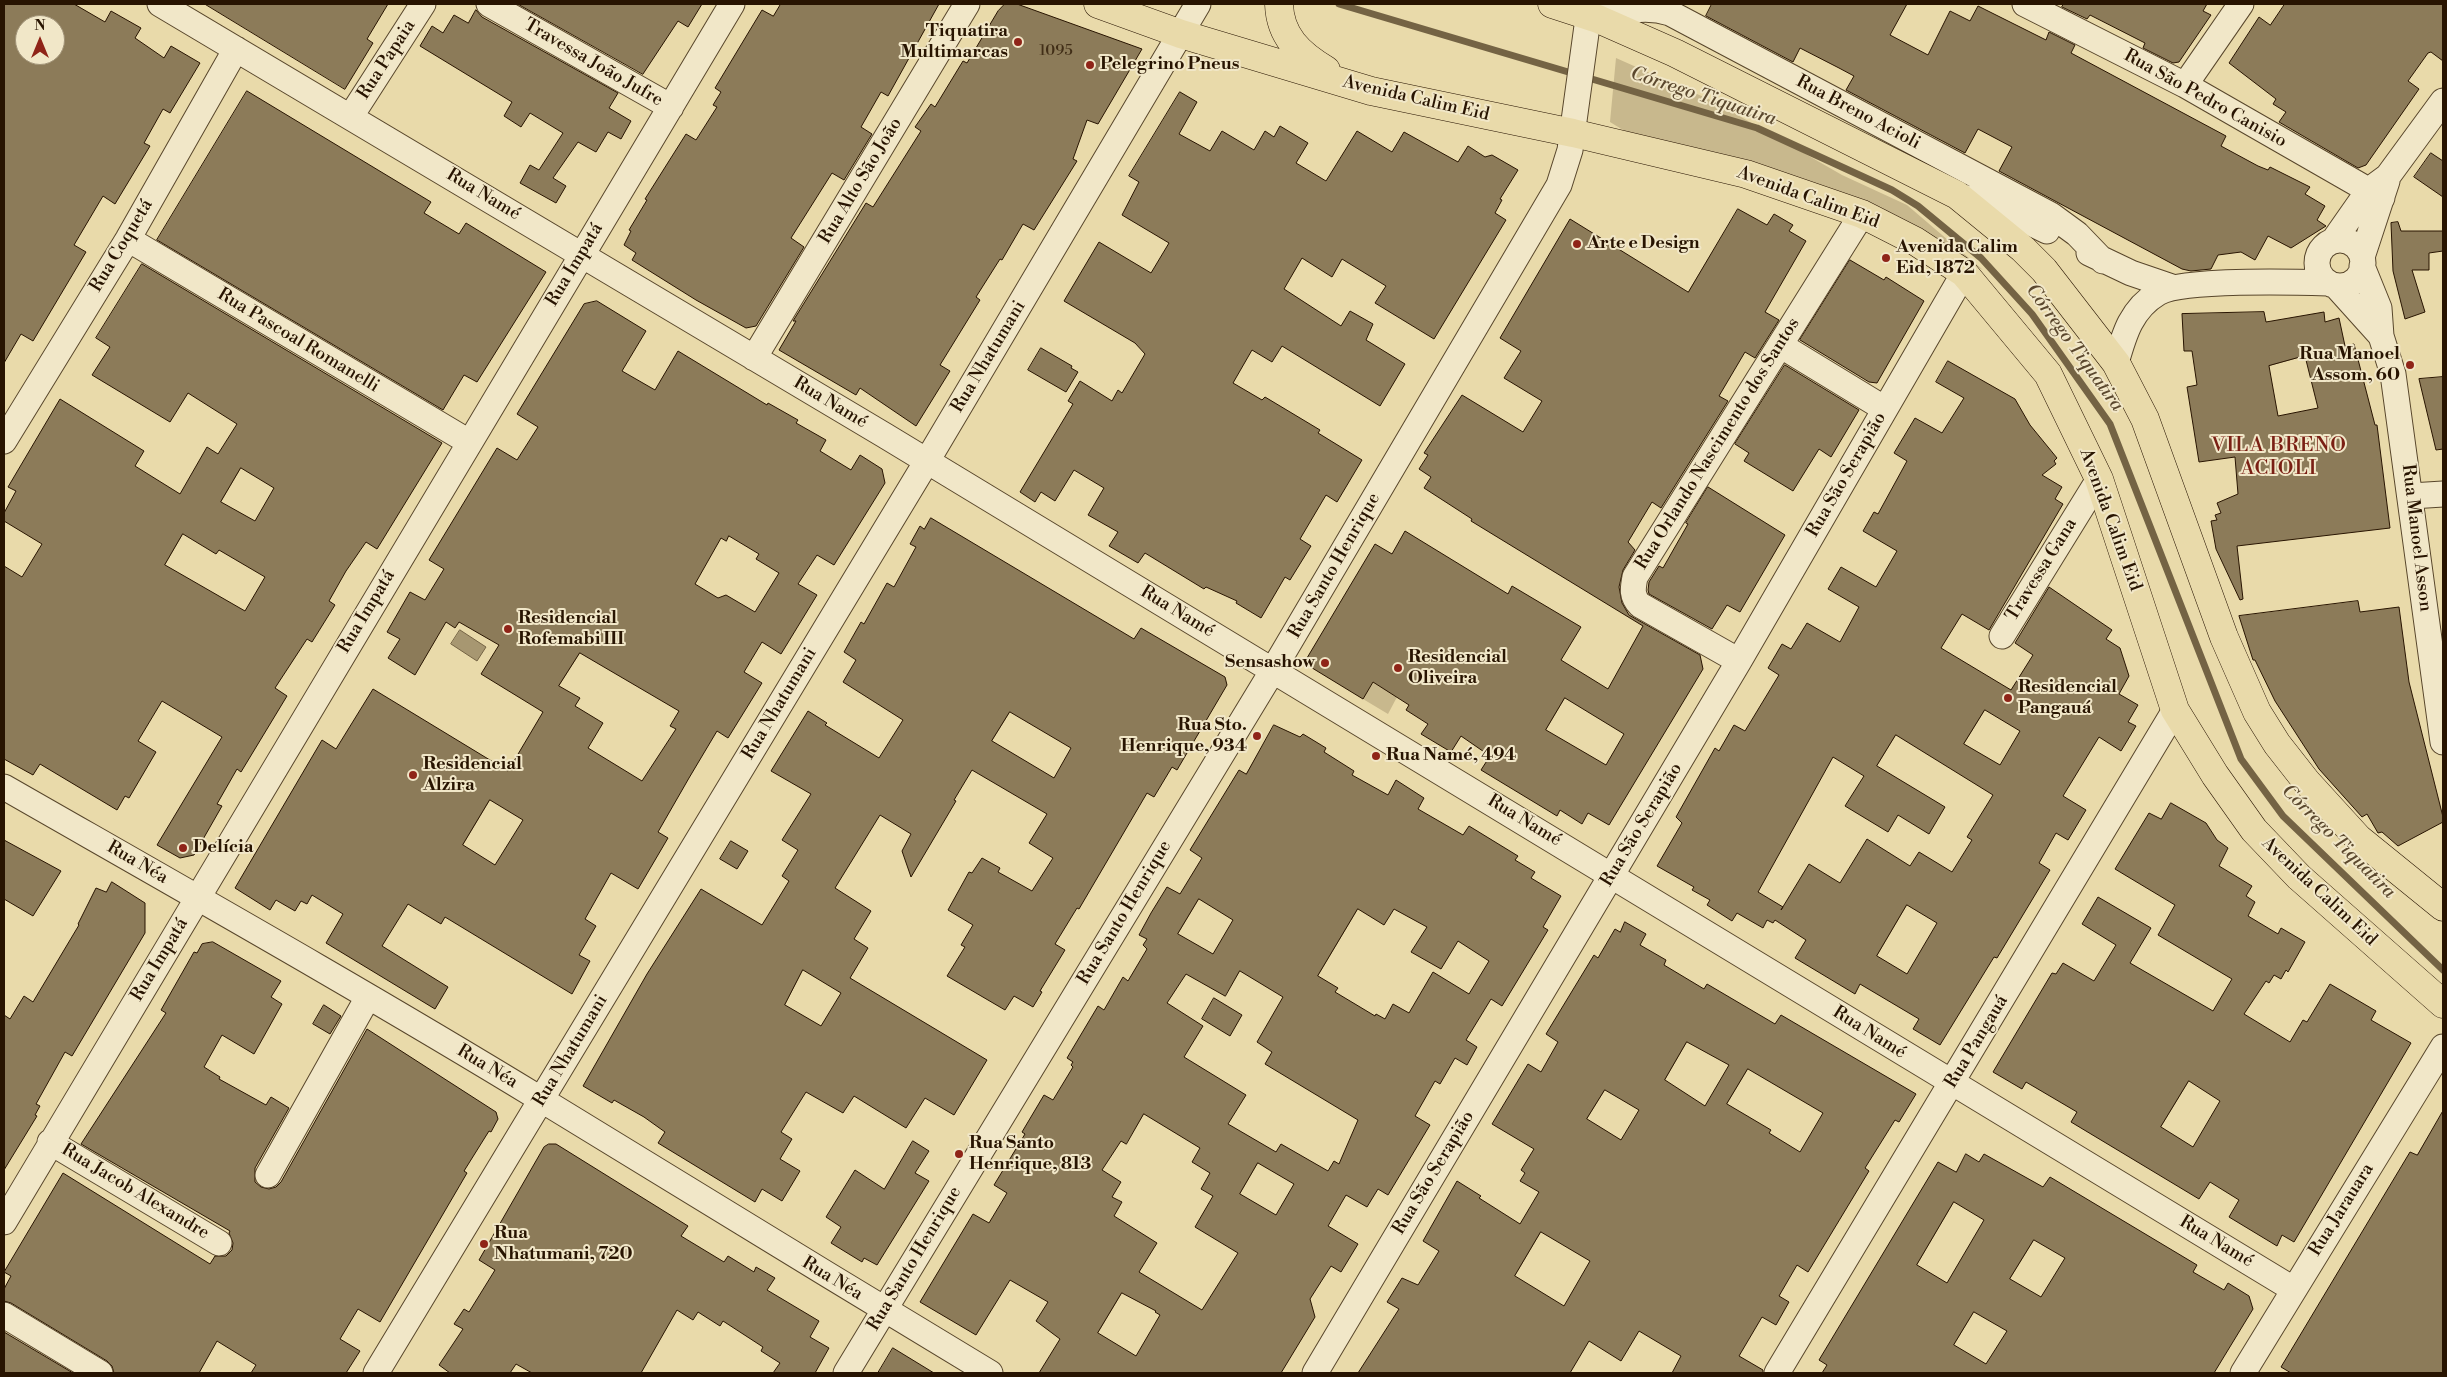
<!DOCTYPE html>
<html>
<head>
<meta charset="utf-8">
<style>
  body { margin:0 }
  #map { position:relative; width:2447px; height:1377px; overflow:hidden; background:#e9daaa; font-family:"Libre Bodoni",serif }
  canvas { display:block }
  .frame { position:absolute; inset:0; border:5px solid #281401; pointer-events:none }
  .north { position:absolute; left:15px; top:15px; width:50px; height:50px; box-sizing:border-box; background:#f1e7c8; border:1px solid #a19378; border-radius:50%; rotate:0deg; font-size:14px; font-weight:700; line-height:20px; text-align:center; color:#281401 }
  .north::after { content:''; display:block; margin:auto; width:18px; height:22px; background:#8f2418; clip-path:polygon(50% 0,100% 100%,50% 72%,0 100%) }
</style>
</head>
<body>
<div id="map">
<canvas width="2447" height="1377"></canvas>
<div class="frame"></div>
<div class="north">N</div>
</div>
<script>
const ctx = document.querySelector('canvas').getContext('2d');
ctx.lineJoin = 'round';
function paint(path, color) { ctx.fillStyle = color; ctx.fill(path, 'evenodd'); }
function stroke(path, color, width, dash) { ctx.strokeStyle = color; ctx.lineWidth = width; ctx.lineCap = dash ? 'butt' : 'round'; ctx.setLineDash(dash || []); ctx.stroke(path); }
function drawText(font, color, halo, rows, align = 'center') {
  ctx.font = font + ' "Libre Bodoni",serif'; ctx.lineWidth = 4; ctx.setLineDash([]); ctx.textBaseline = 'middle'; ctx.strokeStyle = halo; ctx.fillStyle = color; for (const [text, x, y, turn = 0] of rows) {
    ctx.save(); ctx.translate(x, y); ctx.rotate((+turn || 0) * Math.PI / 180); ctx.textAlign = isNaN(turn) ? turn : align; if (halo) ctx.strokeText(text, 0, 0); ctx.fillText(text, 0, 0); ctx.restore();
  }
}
const green = new Path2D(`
  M1616,58L1715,102L1842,175L1907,205L1983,270L1835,195L1646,144L1610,122Z
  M1373,682L1397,697L1388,714L1363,699Z`);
const water = new Path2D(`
  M460,630L486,647L477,661L451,644Z`);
const stream = new Path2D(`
  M1339,4L1757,128L1892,190L1918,206L1981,258L2032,314L2110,424L2241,759L2283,816L2443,970`);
const building = new Path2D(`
  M4,4H74L105,22L111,11L141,28L135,38L164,58L171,46L200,63L170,113L163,109L144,143L150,146L115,204L103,196L74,245L86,252L33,341L21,334L4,363ZM25,25H55V55H25Z
  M205,4H388L367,39L373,43L345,89Z
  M518,4H702L688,27L678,21L643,74Z
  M781,4H939L888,96L881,92L861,127L872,134L844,180L832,173L791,238L804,247L756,326L746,328L696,300L632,260L636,253L624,245L631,231L629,230L647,200L645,199L686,134L696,140L717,107L713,105L721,92L715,88L762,10L773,16Z
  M1005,4H1017L1142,49L1098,124L1087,120L1073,159L1077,161L1034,230L1023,224L1002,260L1000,259L976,297L980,300L940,365L950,371L916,426L860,388L856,395L779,350L796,321H793L866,203L873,207L921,131L915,127L931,104L935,107L963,61L967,63L998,11Z
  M1712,4H1907L1890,35L1928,55L1950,11L1970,21L1978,6L2046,40L2049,32L2075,45L2071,53L2226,136L2221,146L2258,166L2268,170L2270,167L2310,187L2305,194L2325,206L2317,220L2326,226L2291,248L2268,236L2255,260L2241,252L2218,255L2211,269L2191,271L2182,269L1999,171L2012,147L1978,129L1965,153L1846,90L1854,76L1839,68L1800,48L1793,62L1706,16Z
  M2064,4H2207L2203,11L2211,15L2179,62L2173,63L2143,48L2145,43L2090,15L2087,19L2062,7Z
  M2285,4H2443V61L2431,52L2428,53L2408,81L2419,89L2366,165L2358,168L2279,122L2286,112L2273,104L2276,99L2229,63L2259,17L2270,25Z
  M476,10L482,17L618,93L609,108L631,121L621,139L608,132L596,152L578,142L553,178L566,186L556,203L520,183L530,165L539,170L563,133L530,113L521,127L504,116L512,102L420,46L432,26L443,33L454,15L468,23Z
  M247,91L431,202L424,213L459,234L466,223L546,272L477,382L464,375L443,410L157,240Z
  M1180,92L1197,102L1179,134L1210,151L1222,131L1254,150L1265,131L1274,137L1280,126L1308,143L1296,163L1326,181L1357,131L1392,152L1404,132L1458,162L1468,146L1485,157L1492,155L1518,170L1500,199L1502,200L1495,213L1506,220L1434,339L1375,303L1386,286L1342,259L1332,277L1302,258L1284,289L1341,326L1350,311L1373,324L1366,340L1405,364L1380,406L1282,346L1272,362L1252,350L1233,383L1262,400L1265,397L1320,430L1318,433L1362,460L1337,502L1326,495L1300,539L1311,546L1290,580L1285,577L1261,618L1236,603L1237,601L1206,587L1204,589L1145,553L1138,563L1109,546L1118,532L1088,515L1104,488L1074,470L1055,501L1041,492L1035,502L1020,492L1073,404L1068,401L1080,381L1112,401L1118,390L1122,393L1145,354L1135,343L1064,301L1099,242L1151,273L1169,243L1122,215L1139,182L1129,176Z
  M2431,153L2443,161V197L2414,177Z
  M1738,209L1767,225L1774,214L1793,225L1789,231L1806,241L1765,312L1779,320L1755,358L1745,352L1719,396L1728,401L1661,508L1652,502L1628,542L1635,550L1623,570L1619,587L1622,603L1629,615L1700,655L1703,669L1609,825L1588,813L1582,824L1560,810L1557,816L1481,770L1490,756L1461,736L1451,752L1421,734L1428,724L1406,710L1409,705L1373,682L1363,699L1304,663L1375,544L1392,554L1405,531L1508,594L1512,586L1581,627L1561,660L1608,689L1643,626L1471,521L1472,519L1424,488L1431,477L1419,469L1428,455L1424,453L1462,395L1523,432L1542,401L1504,378L1521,351L1500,338L1570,219L1688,292ZM1565,698L1624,734L1606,765L1546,730Z
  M2398,222L2401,231H2443V251L2429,253V270H2412L2425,312L2405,319L2393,271L2391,223Z
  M1850,260L1884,280L1886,277L1924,301L1877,383L1869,382L1800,340Z
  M142,264L442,443L377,549L366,542L346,571L329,601L335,605L312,642L307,639L275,688L287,696L241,772L237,769L217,804L222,806L194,855L180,858L157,845L222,737L162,701L138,741L156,752L129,798L125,796L117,810L40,764L33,775L4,759V566L22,577L42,544L4,521V513L16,491L8,487L60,399L144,451L135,466L180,494L207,447L218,454L237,424L188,393L170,422L92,375L110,347L96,338ZM241,468L274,488L255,521L221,502ZM183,534L216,554L219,550L265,577L245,611L165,565Z
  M597,301L646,331L622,371L655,390L678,351L767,405L768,403L798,420L796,423L826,440L820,451L851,470L860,455L882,469L885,483L834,565L817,555L798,584L817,595L781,654L762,642L744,672L762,683L728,738L717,731L689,778L658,832L668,838L638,889L611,873L585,919L596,926L579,955L590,961L572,994L445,917L441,924L408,904L382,946L448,987L435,1009L326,943L343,914L312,895L307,904L301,901L295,911L276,900L270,910L235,888L322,740L336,749L373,689L508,771L543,712L481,674L499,645L459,622L455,628L446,622L415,675L388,658L400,639L387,632L410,592L425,600L444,569L429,560L497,448L517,460L538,427L517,414L584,304ZM729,536L759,554L756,559L779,573L755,612L726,595L718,598L695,584L721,538L726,541ZM580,653L679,711L670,726L676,729L642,781L588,748L603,723L575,706L580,698L559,686ZM490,800L523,820L495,865L463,845Z
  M2264,312L2266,322L2324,312L2325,322L2339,318L2345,346L2354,344L2375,425H2377L2390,528L2237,546L2243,599L2240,600L2216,549L2211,521L2217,520L2215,515L2221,513L2217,503L2238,494L2235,457L2199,462L2187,387L2197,385L2192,351H2184L2182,314ZM2305,356L2318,408L2278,416L2269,366Z
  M1041,348L1072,366L1071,368L1078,372L1066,392L1028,370Z
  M1948,361L2015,399L2030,425L2057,458L2054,461L2056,464L2042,475L2062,487L2055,499L2063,504L1989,630L1962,614L1941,648L2011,690L2033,655L2015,643L2049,587L2112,630L2106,639L2120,648L2129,676L2119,694L2138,705L2128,722L2136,726L2121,751L2099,737L2063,796L2086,810L2068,840L2056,833L2039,863L2050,870L1997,958L1994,957L1940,1045L1913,1029L1919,1019L1860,984L1855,994L1795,958L1806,940L1775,920L1773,923L1767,920L1763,928L1737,913L1732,921L1707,905L1710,900L1692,890L1694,887L1657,866L1682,823L1676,817L1715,748L1719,751L1734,725L1745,731L1779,675L1768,668L1782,644L1791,649L1807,623L1840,642L1859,607L1828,589L1841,567L1876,587L1897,551L1863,531L1874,512L1878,514L1907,461L1894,453L1915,418L1942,433L1964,398L1936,382ZM1985,710L2020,731L2000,765L1964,744ZM1896,735L1993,795L1967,837L1972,840L1952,872L1919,852L1910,866L1867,839L1840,883L1809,864L1781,910L1783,907L1758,892L1833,757L1864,776L1845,806L1888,832L1898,815L1929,834L1945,807L1877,766ZM1907,905L1937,923L1907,974L1877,956Z
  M1785,365L1859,410L1831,457L1819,449L1793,491L1744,461L1749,453L1735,444Z
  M2443,377V449L2436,450L2419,379Z
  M1708,487L1785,535L1740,612L1727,605L1712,629L1649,594L1648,590L1649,582L1659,566L1663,568L1688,524L1686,523Z
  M931,518L1134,639L1141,628L1225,677L1227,685L1177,770L1172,767L1154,797L1147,793L1079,909L1077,908L1055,944L1065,950L1040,991L1042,992L1033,1007L1014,996L1005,1010L947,976L965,947L961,945L973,925L948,910L969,872L972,873L982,858L1000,868L998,872L1032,891L1053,858L1029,843L1047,814L972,770L954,800L956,801L911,877L902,851L911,834L880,815L835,888L871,911L854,939L868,948L850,978L987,1060L954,1115L925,1098L906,1128L854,1096L843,1113L806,1092L781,1132L792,1139L780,1159L800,1171L782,1201L762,1189L755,1202L658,1143L665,1132L644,1117L614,1100L612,1103L583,1086L647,974L701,889L762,925L789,881L782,876L798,850L782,840L811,794L771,771L808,711L827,723L825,725L879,758L903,720L843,682L856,660L844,652L861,622L864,624L887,583L894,587L916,547L910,544L920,526L924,529ZM1010,712L1071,748L1054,778L992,741ZM803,970L841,993L821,1026L785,1005Z
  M2358,601L2360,612L2399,607L2409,682L2443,817V822L2398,846L2382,832L2378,833L2367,814L2362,817L2319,769L2275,701L2255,660H2253L2239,616Z
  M1274,725L1300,737L1303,734L1326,748L1324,752L1354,771L1352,775L1388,795L1396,780L1424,798L1418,809L1463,835L1469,826L1518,856L1515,860L1535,872L1531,878L1561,896L1543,927L1548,930L1502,1006L1491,999L1466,1040L1477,1047L1467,1065L1455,1058L1440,1084L1435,1081L1415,1116L1430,1125L1388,1195L1378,1189L1367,1207L1346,1195L1328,1226L1358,1244L1341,1272L1331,1266L1310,1299L1315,1317L1281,1373H1039L1060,1339L1036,1321L1048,1302L1010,1280L976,1335L920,1302L973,1214L989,1223L1007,1193L994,1185L1025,1134L1022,1132L1044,1095L1053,1100L1073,1067L1071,1065L1073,1062L1067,1058L1098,1006L1104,1010L1123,977L1128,981L1147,949L1143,945L1147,939L1139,935L1151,913L1167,887L1180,894L1202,858L1190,850L1239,770L1246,774ZM1199,899L1233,920L1213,954L1178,934ZM1358,909L1384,925L1394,909L1427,927L1411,952L1441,969L1458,941L1489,961L1469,994L1433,972L1409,1013L1393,1004L1385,1019L1376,1014L1375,1016L1335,992L1338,988L1318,976ZM1240,971L1283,997L1257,1042L1272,1052L1265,1064L1358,1120L1339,1164L1334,1161L1328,1171L1281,1144L1276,1152L1228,1124L1246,1095L1184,1057L1203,1026L1167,1003L1186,974L1225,996ZM1144,1114L1200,1148L1192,1162L1210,1173L1201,1189L1213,1196L1195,1227L1238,1253L1202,1310L1139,1272L1157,1243L1114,1216L1122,1202L1112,1197L1121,1182L1102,1170L1121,1141L1126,1144ZM1258,1163L1294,1184L1276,1215L1240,1194ZM1122,1293L1156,1311L1155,1312L1160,1315L1136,1356L1098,1333Z
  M2171,803L2206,823L2217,840L2228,848L2219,866L2252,886L2246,896L2255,902L2248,916L2278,934L2281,928L2305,942L2288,972L2286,970L2281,979L2274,975L2269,983L2266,981L2244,1014L2290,1042L2303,1020L2307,1022L2330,984L2376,1011L2371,1020L2411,1043L2294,1242L2282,1235L2277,1246L2229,1217L2239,1200L2210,1182L2199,1199L2071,1122L2077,1112L2026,1082L2022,1089L1993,1072L2052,973L2056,974L2063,963L2094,981L2116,945L2082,924L2098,897L2151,928L2130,963L2213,1011L2232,979L2158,935L2175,905L2115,869L2149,813L2161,819ZM2189,1081L2220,1101L2193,1147L2161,1127Z
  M4,840L61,871L33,916L4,899Z
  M731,841L748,851L737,869L720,859Z
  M112,882L145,903V933L72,1056L65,1052L36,1104L40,1106L35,1115L37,1116L4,1170V1015L10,1019L24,996L33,1002L79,925L78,924L96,888L106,892Z
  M1625,922L1646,934L1640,945L1666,960L1664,965L1704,989L1707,984L1775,1024L1781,1015L1916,1094L1899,1122L1895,1120L1865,1168L1869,1171L1808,1272L1797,1265L1779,1296L1789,1302L1776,1325L1762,1317L1739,1356L1763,1370V1373H1672L1681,1356L1639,1331L1621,1361L1589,1341L1570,1373H1358L1399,1309L1387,1302L1402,1278L1418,1285L1439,1251L1423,1241L1457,1181L1481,1196L1479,1198L1520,1224L1539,1192L1520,1181L1525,1173L1521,1170L1534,1149L1492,1124L1528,1064L1541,1072L1558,1042L1546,1034L1594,955L1598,958L1615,929L1620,932ZM1687,1042L1729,1065L1705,1106L1665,1080ZM1748,1069L1823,1113L1800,1152L1769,1133L1771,1130L1727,1104ZM1605,1090L1639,1110L1621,1140L1587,1119ZM1541,1232L1590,1261L1564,1306L1515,1276Z
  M213,942L281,981L271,997L282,1004L254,1054L222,1035L204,1067L220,1077L219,1079L266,1105L271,1097L289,1108L255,1168V1182L261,1187L269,1189L276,1187L281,1182L367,1029L496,1112L498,1119L491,1132L489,1131L464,1171L467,1173L380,1322L358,1309L340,1339L360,1351L346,1373H251L256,1365L217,1341L199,1373H114L112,1366L107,1361L11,1303L4,1301V1289L11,1276L4,1272L63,1173L210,1264L215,1256H226L232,1250L233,1243L229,1233L230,1231L81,1144L166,1013L161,1010L194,952L197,953L202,944Z
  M1214,998L1242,1015L1230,1036L1202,1019Z
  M324,1005L341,1016L330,1034L313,1024Z
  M2443,1111V1373H2291L2281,1367L2410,1152L2417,1155Z
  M913,1141L929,1151L915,1173L929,1181L877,1265L864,1258L862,1262L831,1243L841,1227L826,1217L855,1170L884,1189Z
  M549,1144H556L688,1226L681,1236L724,1262L728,1256L754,1272L756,1267L775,1278L767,1290L819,1321L810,1337L829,1348L815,1373H773L780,1363L761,1351L763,1347L723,1321L720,1326L698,1312L693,1320L677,1310L641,1373H532L516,1364L510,1373H450L439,1365L463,1329L454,1324L464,1309L469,1312L495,1270L479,1260L544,1147Z
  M1966,1154L1979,1162L1984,1154L2043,1187L2050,1177L2197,1265L2193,1272L2224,1290L2228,1283L2249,1296L2253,1309L2214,1373H1822L1827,1365L1819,1360L1938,1162L1956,1172ZM1954,1202L1984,1220L1947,1283L1917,1265ZM2034,1240L2065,1258L2041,1297L2010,1279ZM1974,1312L2007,1331L1986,1364L1954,1345Z
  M4,1332L73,1373H4Z
  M893,1348L934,1373H878Z`);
const minor = new Path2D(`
  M160,4L884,435L2293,1289
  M489,4L671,107
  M2025,4L2185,85L2382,198
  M1598,19C1622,11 1645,5 1670,13L2051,215L2077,234L2103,261
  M2185,85L2241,4
  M351,116L423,4
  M1963,197L2018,217L2047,231
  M128,239L469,442
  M2334,240L2369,190L2388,176L2443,101
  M2317 263a23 23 0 1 1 46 0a23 23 0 1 1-46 0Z
  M2089,253L2131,273L2172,287
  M2362,257L2387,181
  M2362,266L2379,308L2381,336L2393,374L2443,742
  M2336,286L2381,336
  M1780,345L1885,409
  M754,358L967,4
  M2116,363C2124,335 2131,309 2158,293C2182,279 2295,282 2328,283
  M4,441L128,239L236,49
  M2411,496L2443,494
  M2002,636L2099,479
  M1739,661L1640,605C1631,596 1633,588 1635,577L1862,214
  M4,787C184,890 365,992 542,1100C692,1191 840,1283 990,1373
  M50,1142L219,1243
  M268,1175L368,997
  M4,1222L732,4
  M4,1315L100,1373
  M376,1373L927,461L1198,4
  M846,1373L1273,670L1559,185L1570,150L1590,4
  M1315,1373L1739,661L1964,273
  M1777,1373L2175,710
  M2243,1373L2443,1047`);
const major = new Path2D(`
  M1098,4L1181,34L1371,91L1573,133L1746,174L1862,214L1915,241L1964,273L2048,374L2099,479L2175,710L2215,775L2254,830L2299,877L2443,1004
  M1279,4C1280,36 1299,54 1326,70
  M1552,4L1598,19L1675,53L1957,195L2023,249L2044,270L2116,363L2145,419L2224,637L2257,712L2277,744L2306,781L2358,838L2443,907`);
const markers = [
  [1018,42,5,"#8f2418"],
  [1090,65,5,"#8f2418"],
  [1577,244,5,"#8f2418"],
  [1886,258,5,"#8f2418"],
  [2410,365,5,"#8f2418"],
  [508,629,5,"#8f2418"],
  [1325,663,5,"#8f2418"],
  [1398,668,5,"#8f2418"],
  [2008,698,5,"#8f2418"],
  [1257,736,5,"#8f2418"],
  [1376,756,5,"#8f2418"],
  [413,775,5,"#8f2418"],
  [183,848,5,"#8f2418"],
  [959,1154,5,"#8f2418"],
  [484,1244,5,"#8f2418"]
];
const numberNames = [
  ["1095",1056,51]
];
const poiNames = [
  ["Tiquatira",1008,32,"right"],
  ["Multimarcas",1008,53,"right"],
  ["Pelegrino Pneus",1100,65],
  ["Arte e Design",1587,244],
  ["Avenida Calim",1896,248],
  ["Eid, 1872",1896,269],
  ["Rua Manoel",2400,355,"right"],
  ["Assom, 60",2400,376,"right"],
  ["Residencial",518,619],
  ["Rofemabi III",518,640],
  ["Residencial",1408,658],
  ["Oliveira",1408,679],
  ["Sensashow",1315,663,"right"],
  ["Residencial",2018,688],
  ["Pangauá",2018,709],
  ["Rua Sto.",1247,726,"right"],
  ["Henrique, 934",1247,747,"right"],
  ["Rua Namé, 494",1386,756],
  ["Residencial",423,765],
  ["Alzira",423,786],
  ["Delícia",193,848],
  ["Rua Santo",969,1144],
  ["Henrique, 813",969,1165],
  ["Rua",494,1234],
  ["Nhatumani, 720",494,1255]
];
const streetNames = [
  ["Rua Papaia",387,60,-57],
  ["Travessa João Jufre",593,63,30],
  ["Avenida Calim Eid",1416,99,13],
  ["Rua São Pedro Canisio",2205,99,29],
  ["Rua Breno Acioli",1858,113,28],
  ["Rua Alto São João",861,181,-59],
  ["Rua Namé",483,195,31],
  ["Avenida Calim Eid",1808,198,20],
  ["Rua Coquetá",122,246,-59],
  ["Rua Impatá",575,265,-59],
  ["Rua Pascoal Romanelli",298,341,31],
  ["Rua Nhatumani",989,357,-59],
  ["Rua Namé",830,403,31],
  ["Rua Orlando Nascimento dos Santos",1718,444,-58],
  ["Rua São Serapião",1847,475,-60],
  ["Avenida Calim Eid",2110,520,70],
  ["Rua Manoel Asson",2416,538,83],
  ["Rua Santo Henrique",1335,566,-60],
  ["Travessa Gana",2042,570,-58],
  ["Rua Impatá",367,612,-59],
  ["Rua Namé",1177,612,31],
  ["Rua Nhatumani",780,704,-59],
  ["Rua Namé",1524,821,31],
  ["Rua São Serapião",1642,825,-59],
  ["Rua Néa",137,863,30],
  ["Avenida Calim Eid",2319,892,43],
  ["Rua Santo Henrique",1125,913,-59],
  ["Rua Impatá",160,960,-59],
  ["Rua Namé",1869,1033,32],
  ["Rua Pangauá",1977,1042,-59],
  ["Rua Nhatumani",571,1051,-59],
  ["Rua Néa",487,1067,31],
  ["Rua São Serapião",1434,1173,-59],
  ["Rua Jacob Alexandre",135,1192,31],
  ["Rua Jarauara",2342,1210,-58],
  ["Rua Namé",2216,1242,31],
  ["Rua Santo Henrique",915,1259,-59],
  ["Rua Néa",832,1279,31]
];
const waterNames = [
  ["Córrego Tiquatira",1703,97,18],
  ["Córrego Tiquatira",2074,348,54],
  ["Córrego Tiquatira",2338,842,45]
];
const quarterNames = [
  ["VILA BRENO",2279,446],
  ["ACIOLI",2279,469]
];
paint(green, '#c8b88d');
paint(water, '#a79771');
stroke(water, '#746344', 1);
stroke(stream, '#746344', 7);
paint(building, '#8c7b59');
stroke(building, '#281401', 1);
stroke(minor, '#58462b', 27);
stroke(major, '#281401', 29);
stroke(minor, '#f1e7c8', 25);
stroke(major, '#e9daaa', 28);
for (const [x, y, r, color] of markers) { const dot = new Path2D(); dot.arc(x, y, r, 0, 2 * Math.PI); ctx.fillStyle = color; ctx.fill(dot); stroke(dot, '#f1e7c8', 2); }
drawText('15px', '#412e17', null, numberNames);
drawText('bold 18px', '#281401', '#f1e7c8', poiNames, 'left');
drawText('18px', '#281401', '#f1e7c8', streetNames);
drawText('italic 19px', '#5b482e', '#f1e7c8', waterNames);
ctx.letterSpacing = '1px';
drawText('20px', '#7a1f14', '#f1e7c8', quarterNames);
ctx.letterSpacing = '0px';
</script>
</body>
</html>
